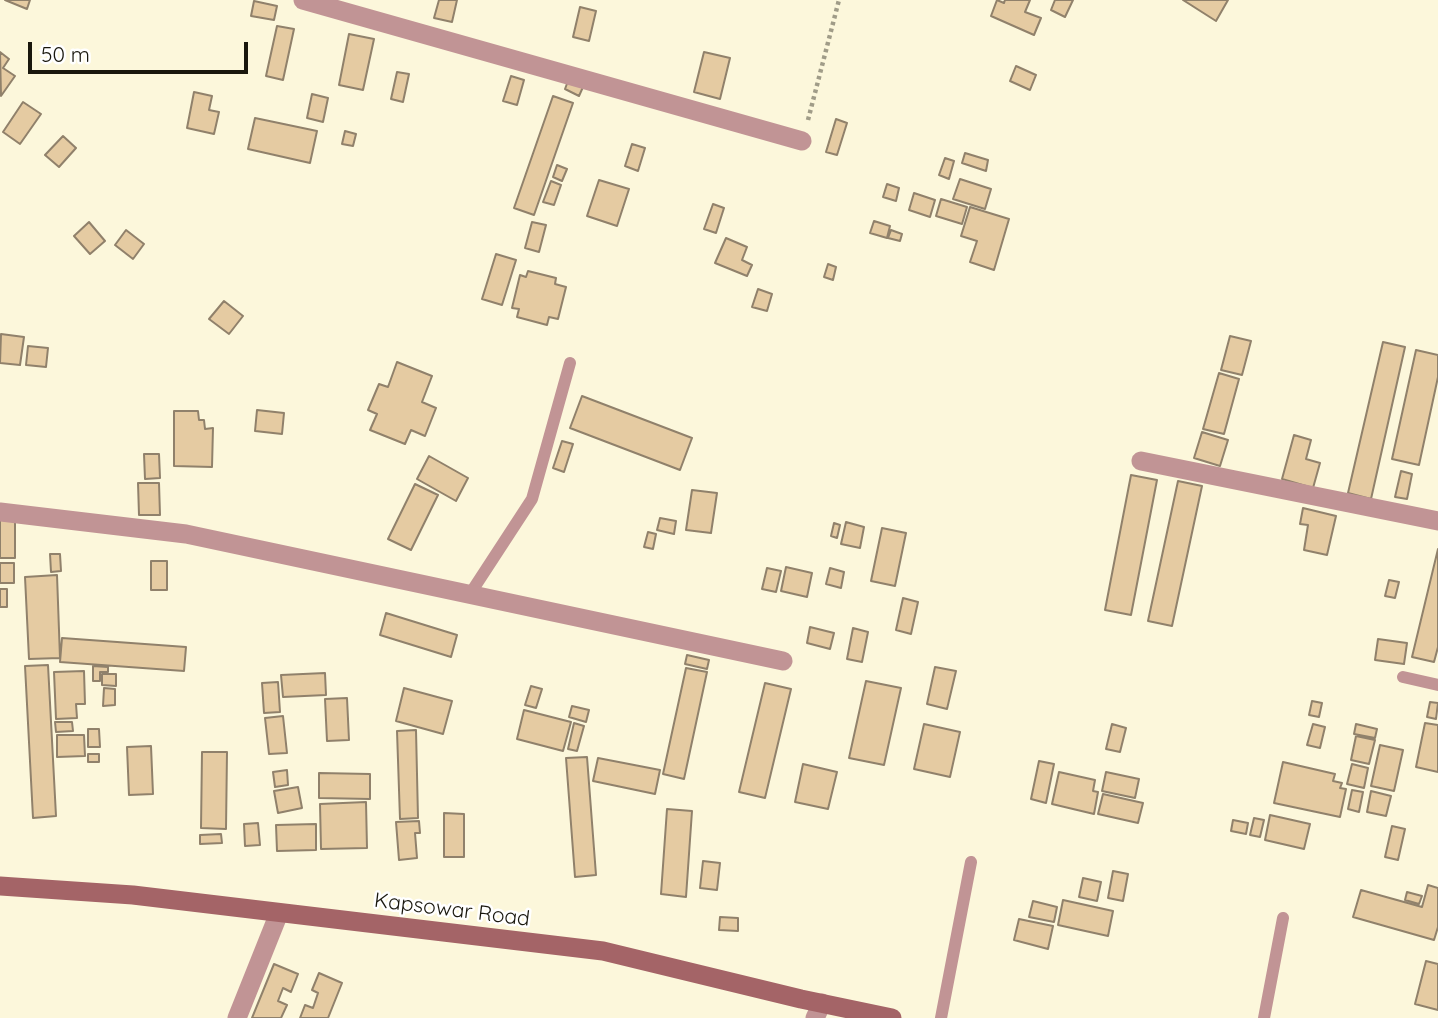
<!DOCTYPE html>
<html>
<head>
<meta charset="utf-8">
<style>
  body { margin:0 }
  #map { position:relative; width:1438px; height:1018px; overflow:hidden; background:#fcf7db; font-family:Quicksand,sans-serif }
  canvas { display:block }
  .scale { position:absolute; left:28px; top:42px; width:220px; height:32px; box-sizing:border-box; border:4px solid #19170d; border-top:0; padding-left:9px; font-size:21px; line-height:24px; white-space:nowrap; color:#19170d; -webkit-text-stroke:5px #fff; paint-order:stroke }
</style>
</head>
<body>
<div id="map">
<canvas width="1438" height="1018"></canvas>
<div class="scale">50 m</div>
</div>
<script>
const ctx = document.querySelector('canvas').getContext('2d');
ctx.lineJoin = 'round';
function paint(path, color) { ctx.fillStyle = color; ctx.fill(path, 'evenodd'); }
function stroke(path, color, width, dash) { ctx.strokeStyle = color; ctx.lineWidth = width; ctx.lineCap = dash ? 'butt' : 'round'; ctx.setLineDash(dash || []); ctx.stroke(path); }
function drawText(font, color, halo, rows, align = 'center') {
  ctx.font = font + ' Quicksand,sans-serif'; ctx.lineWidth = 5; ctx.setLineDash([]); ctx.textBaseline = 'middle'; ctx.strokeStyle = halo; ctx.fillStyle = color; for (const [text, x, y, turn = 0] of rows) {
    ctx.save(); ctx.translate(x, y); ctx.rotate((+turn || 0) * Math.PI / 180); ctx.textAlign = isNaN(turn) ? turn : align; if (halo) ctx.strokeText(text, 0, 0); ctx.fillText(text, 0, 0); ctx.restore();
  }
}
const building = new Path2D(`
  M5,0H30L27,9Z
  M439,0H457L452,22L434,18Z
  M997,0L1004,3L1005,0H1030L1025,12L1041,18L1034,35L991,16Z
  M1055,0H1073L1065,17L1051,10Z
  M1183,0H1228L1216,21Z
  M254,1L277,6L274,20L251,16Z
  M580,7L596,11L589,41L573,37Z
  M277,26L294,29L283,80L266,76Z
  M349,34L374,39L363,90L339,85Z
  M0,52L9,59L3,68L15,76L1,96Z
  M704,52L730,58L720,99L694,92Z
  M1016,66L1036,75L1030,90L1010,81Z
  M397,72L409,74L403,102L391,99Z
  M511,76L524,80L517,105L503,101Z
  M568,81L583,87L579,96L565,89Z
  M194,92L212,96L209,110L219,112L214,134L187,128Z
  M312,94L328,98L323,122L307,118Z
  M553,96L573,103L534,215L514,208Z
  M23,102L41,114L20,144L3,132Z
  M255,118L317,131L310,163L248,149Z
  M836,119L847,123L837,155L826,152Z
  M345,131L356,134L353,146L342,144Z
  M63,136L76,148L59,167L45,155Z
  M632,144L645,148L638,171L625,166Z
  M965,153L988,160L986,171L962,163Z
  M945,158L954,161L949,179L939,175Z
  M557,165L567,169L562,181L553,177Z
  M960,179L991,189L985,209L953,199Z
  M599,180L629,189L617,226L587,216Z
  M551,181L561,185L554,205L543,202Z
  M887,184L899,188L896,201L883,197Z
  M914,193L935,200L930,217L909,210Z
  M941,199L967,207L962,224L936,216Z
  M713,204L724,208L716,233L704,229Z
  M970,207L1009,219L994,270L970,262L977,241L961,236Z
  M874,221L890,226L887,238L870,233Z
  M89,222L105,241L90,254L74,236Z
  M532,222L546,225L539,252L525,248Z
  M126,230L144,244L133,259L115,245Z
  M891,230L902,234L900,241L888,238Z
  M726,238L747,247L742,260L752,265L747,276L715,263Z
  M496,254L516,260L502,305L482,299Z
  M828,264L836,267L833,280L824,277Z
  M528,271L556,278L555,284L566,287L558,319L549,317L547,325L517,317L519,309L512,308L520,275L526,277Z
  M758,289L772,294L767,311L752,307Z
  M224,301L243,316L229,334L209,319Z
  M1,334L24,337L20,365L0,363Z
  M1230,336L1251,341L1242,375L1221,370Z
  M1383,342L1405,347L1371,499L1348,493Z
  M28,346L48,348L46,367L26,365Z
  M1416,350L1438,355V377L1419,465L1392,459Z
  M397,362L432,376L422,402L436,408L425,436L411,430L405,444L370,430L377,414L368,410L379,384L388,387Z
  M1219,373L1239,379L1224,434L1203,429Z
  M582,396L692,438L680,470L570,428Z
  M257,410L284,413L282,434L255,431Z
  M174,411H198L199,420H204L205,429L213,428L212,467L174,466Z
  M1202,432L1228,440L1220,466L1194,458Z
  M1294,435L1311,440L1306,459L1320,463L1313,488L1282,479Z
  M562,441L573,444L564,472L553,468Z
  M144,454H159L160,478L145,479Z
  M429,456L468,478L456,501L417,479Z
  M1401,471L1412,474L1407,499L1395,497Z
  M1131,475L1157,480L1131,615L1105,610Z
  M1178,481L1202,486L1172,626L1148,621Z
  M138,483H159L160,515H139Z
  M415,484L438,495L411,550L388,539Z
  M692,490L717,493L711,533L686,530Z
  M1303,508L1336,516L1327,555L1304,550L1308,525L1300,524Z
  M660,518L676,521L674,534L657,530Z
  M0,519H15V558H0Z
  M846,522L864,527L860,548L841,544Z
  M834,523L840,525L837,538L831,536Z
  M882,528L906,533L895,586L871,581Z
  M648,532L656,534L653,549L644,547Z
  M1438,549V647L1434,662L1412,657Z
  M50,554H60L61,571L51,572Z
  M151,561H167V590H151Z
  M0,563H14V583H0Z
  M786,567L812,573L807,597L781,591Z
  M767,568L781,571L776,592L762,589Z
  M830,568L844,572L841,588L826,584Z
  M57,575L60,658L29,659L25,577Z
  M1389,580L1399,582L1395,598L1385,596Z
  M0,589H7V607H0Z
  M903,598L918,602L911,634L896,630Z
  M386,613L457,635L451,657L380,635Z
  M810,627L834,633L830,649L807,643Z
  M853,628L868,632L862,662L847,659Z
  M62,638L186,647L184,671L60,662Z
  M1378,639L1407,643L1404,664L1375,660Z
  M687,655L709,660L707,669L685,664Z
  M48,665L56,816L33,818L25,666Z
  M93,666L108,667V672H100V681H93Z
  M935,667L956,671L947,709L927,704Z
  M686,668L707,672L684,779L663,774Z
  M84,671L85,704H76L77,718L56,719L54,672Z
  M325,673L326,695L283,697L281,675Z
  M102,674H116V686L102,685Z
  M866,681L901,688L884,765L849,758Z
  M278,682L280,712L264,713L262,683Z
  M765,683L791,689L765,798L739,792Z
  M531,686L542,689L536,708L525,705Z
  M104,688L115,689V705L103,706Z
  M404,688L452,701L443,734L396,721Z
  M347,698L349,740L327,741L325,699Z
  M1312,701L1322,703L1319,717L1309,715Z
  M1430,702L1438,703L1436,719L1427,717Z
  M572,706L589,710L586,722L569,717Z
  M524,710L571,722L563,751L517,739Z
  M283,716L287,753L269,754L265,718Z
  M55,722H72L73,731L56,732Z
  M574,723L584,726L577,751L568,749Z
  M1425,723L1438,725V772L1416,767Z
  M924,724L960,732L950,777L914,769Z
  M1112,724L1126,728L1120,752L1106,749Z
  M1313,724L1325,727L1320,748L1307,745Z
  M1356,724L1377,729L1375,738L1354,734Z
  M88,729H99L100,747H88Z
  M416,730L418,818L400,819L397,731Z
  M57,735H84L85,756L57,757Z
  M1356,736L1375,740L1369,764L1351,760Z
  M1380,745L1403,750L1394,791L1371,786Z
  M151,746L153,794L129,795L127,747Z
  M202,752H227L226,829L201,828Z
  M88,754H99V762H88Z
  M587,757L596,875L575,877L566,758Z
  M598,758L660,770L655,794L593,781Z
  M1039,761L1054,764L1046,803L1031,799Z
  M1283,762L1335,774L1333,781L1342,783L1340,788L1346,789L1340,817L1274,803Z
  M803,764L837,772L828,809L795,802Z
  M1352,764L1368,768L1364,788L1347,784Z
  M287,770L288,785L275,787L273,772Z
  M1059,772L1095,780L1093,791L1098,792L1094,814L1052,804Z
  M1106,772L1139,779L1135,798L1102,791Z
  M319,773L370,774V799L319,798Z
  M298,787L302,808L278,813L274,791Z
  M1352,790L1363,792L1359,812L1348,809Z
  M1371,791L1391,796L1386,816L1367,812Z
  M1103,794L1143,803L1138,823L1098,814Z
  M366,802L367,848L321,849L320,804Z
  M667,809L692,811L686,897L661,894Z
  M444,813L464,814V857H444Z
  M1270,815L1310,824L1304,849L1265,840Z
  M1254,818L1264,820L1260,837L1250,835Z
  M1233,820L1248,823L1246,834L1231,831Z
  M419,821L420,833H415L417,858L399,860L396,822Z
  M258,823L260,845L245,846L244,824Z
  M316,824V850L277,851L276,825Z
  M1392,826L1405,829L1398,860L1385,857Z
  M221,834L222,843L200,844V835Z
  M703,861L720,863L717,890L700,888Z
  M1113,871L1128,874L1123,901L1108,898Z
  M1083,878L1101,882L1097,901L1079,897Z
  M1428,885L1438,888V927L1434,940L1353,917L1361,890L1422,907Z
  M1407,892L1422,896L1419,904L1405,900Z
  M1063,900L1113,911L1108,936L1058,925Z
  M1033,901L1057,907L1054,922L1029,917Z
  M720,917L738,918V931L719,930Z
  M1019,919L1053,926L1048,949L1014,940Z
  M1426,961L1438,964V1010L1415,1004Z
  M274,964L298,974L291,992L283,988L278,1001L287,1005L281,1018H252Z
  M319,973L342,983L328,1018H300L305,1005L313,1008L318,993L312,990Z`);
const path = new Path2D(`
  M808,120L839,0`);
const service = new Path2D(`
  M470,594L532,499L570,363
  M1403,677L1438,685
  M941,1018L971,862
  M1264,1018L1283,918`);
const minor = new Path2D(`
  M303,0L802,141
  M1141,461L1438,521
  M0,512L186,534L783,661
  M237,1018L279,913
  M815,1018L822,1003`);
const secondary = new Path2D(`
  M0,886L133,895L603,951L801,999L892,1018`);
const streetNames = [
  ["Kapsowar Road",452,910,7]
];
paint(building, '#e5cba2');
stroke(building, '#90816b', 2);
stroke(path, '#a09c88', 4.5, [3.5, 3.5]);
stroke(service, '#c19495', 12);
stroke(minor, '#c19495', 19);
stroke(secondary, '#a46467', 19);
drawText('21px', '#19170d', '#fff', streetNames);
</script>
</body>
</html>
